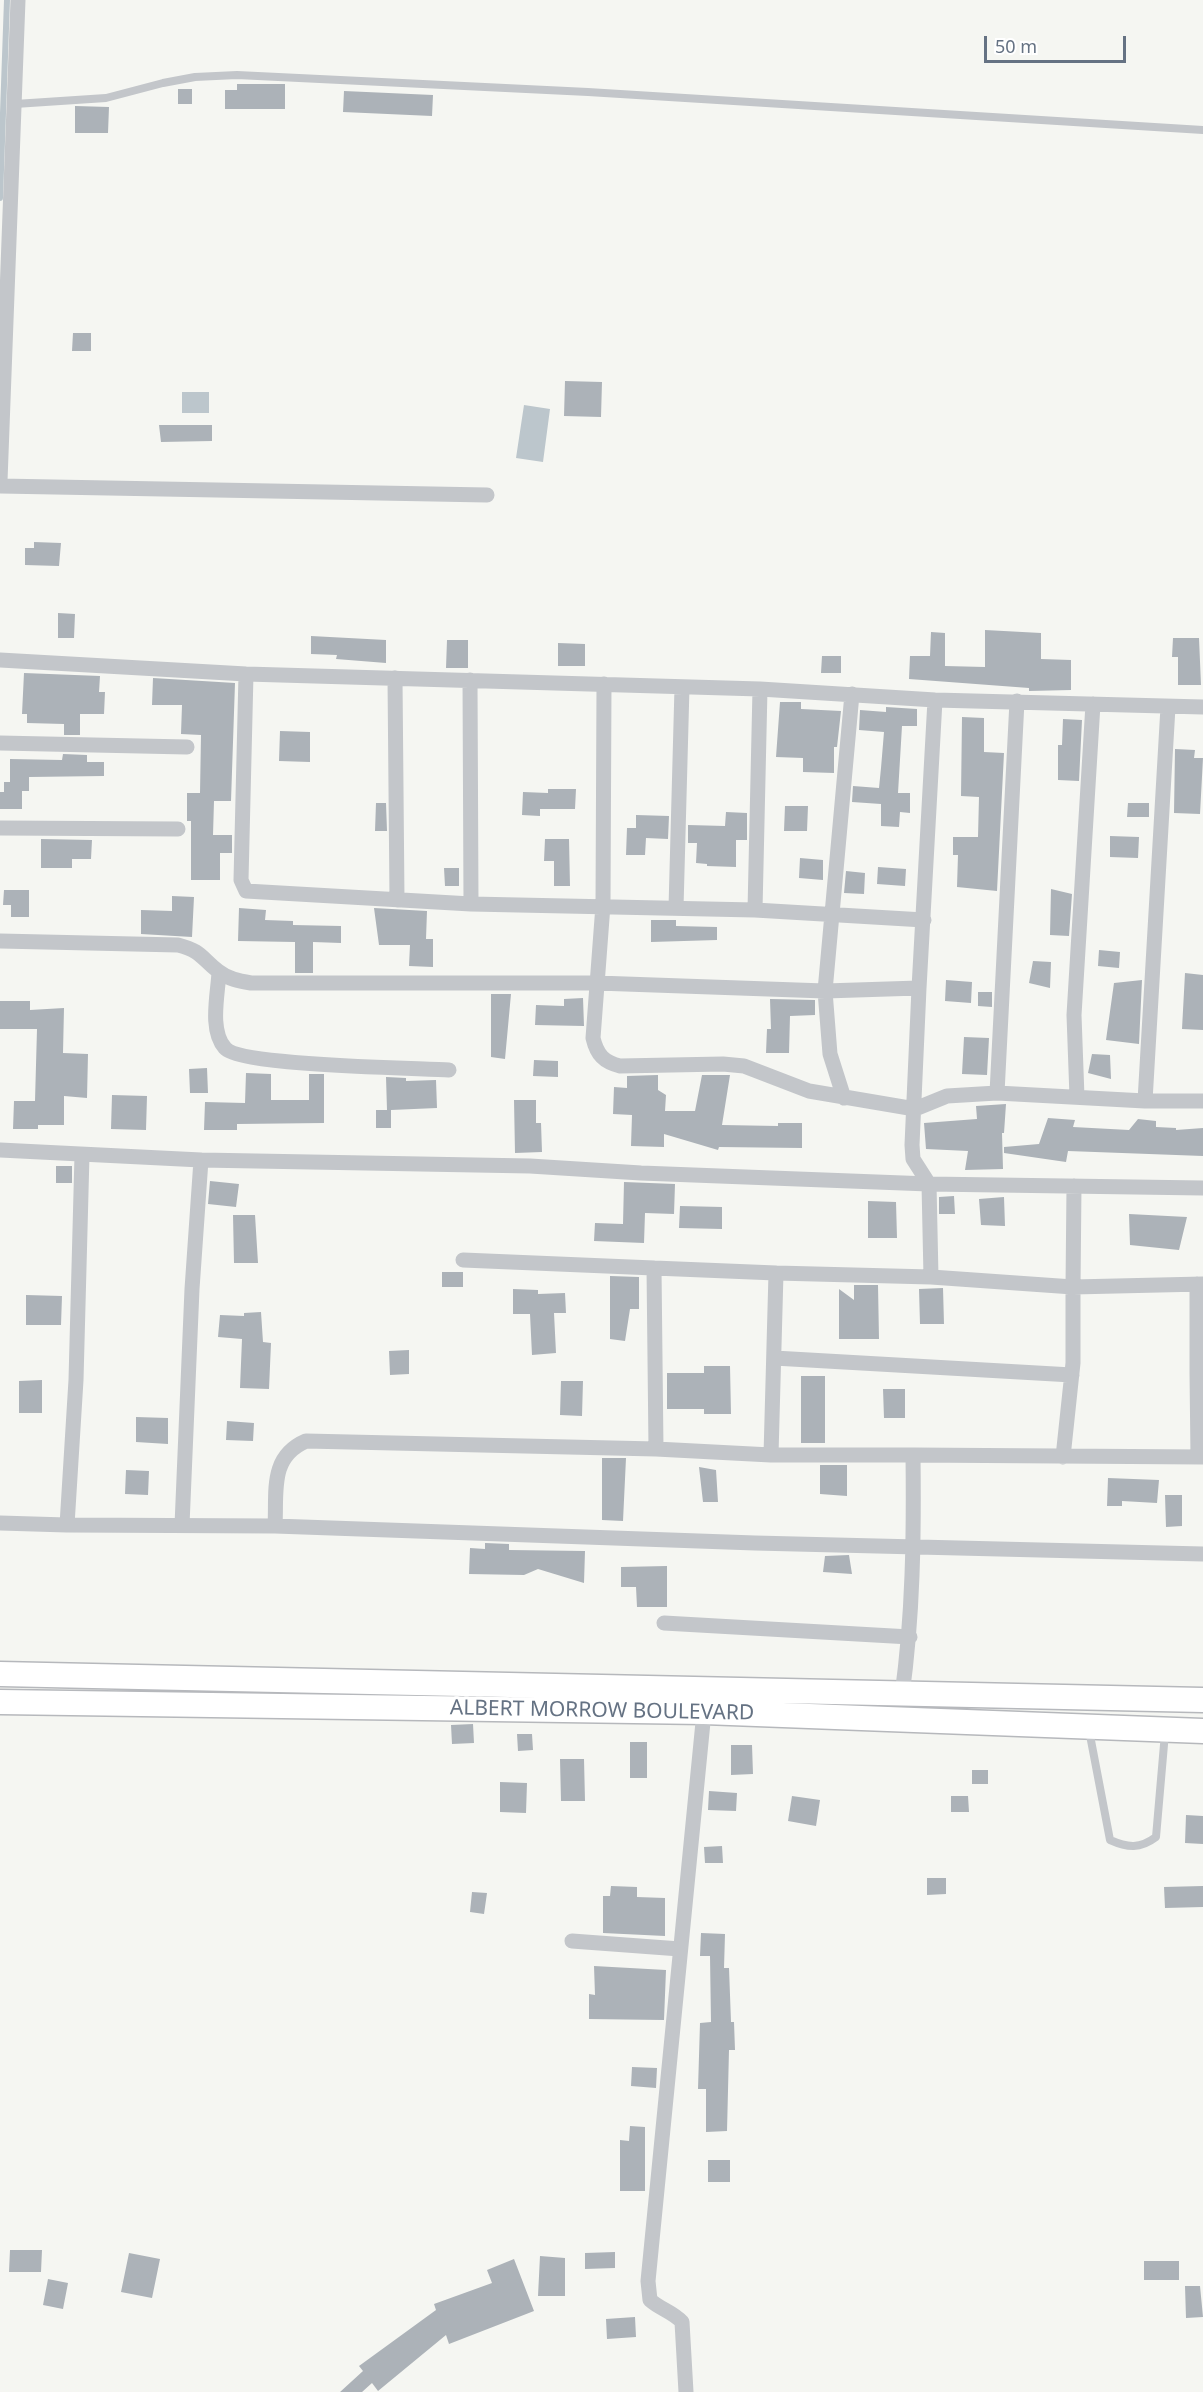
<!DOCTYPE html>
<html>
<head>
<meta charset="utf-8">
<style>
  body { margin:0 }
  #map { position:relative; width:1203px; height:2392px; overflow:hidden; background:#f5f6f2; font-family:"Noto Sans",sans-serif }
  canvas { display:block }
  .scale { position:absolute; left:984px; top:36px; width:142px; height:27px; box-sizing:border-box; border:3px solid #657283; border-top:0; padding-left:8px; font-size:18px; line-height:21px; white-space:nowrap; color:#657283; -webkit-text-stroke:4px #fff; paint-order:stroke }
</style>
</head>
<body>
<div id="map">
<canvas width="1203" height="2392"></canvas>
<div class="scale">50 m</div>
</div>
<script>
const ctx = document.querySelector('canvas').getContext('2d');
ctx.lineJoin = 'round';
function paint(path, color) { ctx.fillStyle = color; ctx.fill(path, 'evenodd'); }
function stroke(path, color, width, dash) { ctx.strokeStyle = color; ctx.lineWidth = width; ctx.lineCap = dash ? 'butt' : 'round'; ctx.setLineDash(dash || []); ctx.stroke(path); }
function drawText(font, color, halo, rows, align = 'center') {
  ctx.font = font + ' "Noto Sans",sans-serif'; ctx.lineWidth = 6; ctx.setLineDash([]); ctx.textBaseline = 'middle'; ctx.strokeStyle = halo; ctx.fillStyle = color; for (const [text, x, y, turn = 0] of rows) {
    ctx.save(); ctx.translate(x, y); ctx.rotate((+turn || 0) * Math.PI / 180); ctx.textAlign = isNaN(turn) ? turn : align; if (halo) ctx.strokeText(text, 0, 0); ctx.fillText(text, 0, 0); ctx.restore();
  }
}
const water = new Path2D(`
  M182,392H209V413H182Z
  M524,405L550,409L543,462L516,458Z`);
const stream = new Path2D(`
  M0,198L7,0`);
const building = new Path2D(`
  M237,84H285V109H225V90H237Z
  M178,89H192V104H178Z
  M344,91L433,95L432,116L343,112Z
  M75,106L109,107L108,133H75Z
  M73,333H91V351H72Z
  M565,381L602,382L601,417L564,416Z
  M159,425H212V441L161,442Z
  M34,542L61,543L59,566L25,565V548H34Z
  M58,613L75,614L74,638H58Z
  M985,630L1041,633V659L1071,660V690L1029,691V688L909,679L910,656H930L931,632L945,633V666L985,667Z
  M311,636L386,640V663L336,659L337,655L311,654Z
  M1173,638H1199L1201,685H1178V657H1172Z
  M447,640H468V668H446Z
  M558,643L585,644V666H558Z
  M822,656H841V673H821Z
  M24,673L100,676L99,692H105L104,714H80V735H64V724L27,723V714H22Z
  M153,678L235,683L231,801H214L213,835H232V853H220V880H191V821H187V793H200L201,735L181,734L182,705H152Z
  M780,702H801V709L841,711L837,747H834V773L803,772V758L776,757Z
  M886,707L917,709V726H902L898,793H910V813L900,812L899,827L881,826V804L852,802L853,786L879,788L881,768L884,732L859,730L860,710L886,712Z
  M962,717L984,718V752L1004,753L997,891L957,887L958,855H953V837H978L979,797L961,796Z
  M1063,719L1082,720L1079,781L1058,780V745H1062Z
  M280,731L310,732V762L279,761Z
  M1175,749L1195,750L1194,758H1203L1200,814L1174,813Z
  M63,754L87,755V762H104V776L29,777V791H22V809H0V792H4V782H10V759L62,760Z
  M548,789H576L575,809H540V816L522,815L523,792L548,793Z
  M376,803H386L387,831H375Z
  M1128,803H1149V817H1127Z
  M785,806H808L807,831H784Z
  M726,812L747,813V840H736V867L707,866V864L696,863L697,843H688V825L725,826Z
  M636,815L669,816L668,839L646,838L645,855H626L627,828H636Z
  M1110,836L1139,837L1138,858L1110,857Z
  M41,839L92,840L91,859H72V868H41Z
  M545,839H569L570,886H554V861H544Z
  M800,858L823,860V880L799,878Z
  M878,867L906,869L905,886L877,884Z
  M444,868H459V886H445Z
  M846,871L865,873L864,894L844,893Z
  M1051,889L1072,894L1069,936L1050,935Z
  M4,890H29V917H11V905H3Z
  M172,896L194,897L192,937L141,934V910L172,911Z
  M239,908L266,910L265,920L293,921V925L341,926V943L313,942V973H295V942L238,941Z
  M374,908L427,911L426,939H433V967L409,966L410,945H379Z
  M651,920H676V926L717,927V940L651,942Z
  M1099,950L1120,952L1119,968L1098,966Z
  M1033,961L1051,962L1050,988L1029,983Z
  M1185,973L1203,975V1030L1182,1029Z
  M946,980L972,982L971,1003L945,1001Z
  M1142,980L1139,1044L1106,1040L1114,983Z
  M978,992H992V1007L978,1006Z
  M491,994H511L505,1059L491,1057Z
  M583,998L584,1026L535,1025L536,1005L564,1006V999Z
  M770,999L815,1000V1015L790,1016L789,1053H766L767,1029H771Z
  M0,1001H30V1010L64,1008L63,1053L88,1054L87,1098L64,1096V1125H38V1129H13L14,1101H35L37,1029H0Z
  M964,1037L989,1038L987,1075L962,1074Z
  M1092,1054L1110,1055L1111,1079L1088,1073Z
  M534,1060L558,1061V1077L533,1076Z
  M207,1068L208,1093H190L189,1069Z
  M246,1073L271,1074V1100H309V1074H324V1123L237,1124V1130H204L205,1102L245,1103Z
  M658,1075V1090L666,1095L665,1111H695L702,1075H730L722,1125L778,1126V1123H802V1148L719,1147L718,1150L664,1134V1147L631,1146L632,1115L613,1114L614,1087L627,1088V1076Z
  M386,1077L406,1078V1081L436,1080L437,1108L391,1110V1128H376V1110H387Z
  M112,1095L147,1096L146,1130L111,1129Z
  M514,1100H536V1123H541L542,1152L515,1153Z
  M1006,1104L1004,1133H1002L1003,1169L965,1170L968,1151L926,1149L924,1123L977,1119L976,1106Z
  M1048,1118L1075,1120L1073,1127L1129,1130L1138,1119L1156,1121V1127L1176,1128V1130L1203,1128V1156L1068,1151L1066,1162L1004,1153V1147L1039,1144Z
  M56,1166H72V1183H56Z
  M210,1181L239,1184L236,1207L208,1204Z
  M624,1182L675,1184L674,1214L645,1213L644,1243L594,1241L595,1223L623,1224Z
  M954,1196L955,1214H939V1197Z
  M1004,1197L1005,1226L981,1225L979,1199Z
  M868,1201L896,1202L897,1238H868Z
  M680,1206L722,1207V1229L679,1228Z
  M1129,1214L1187,1217L1179,1250L1130,1245Z
  M233,1215H255L258,1263H234Z
  M442,1272H463V1287H442Z
  M610,1276L639,1277V1309H630L625,1341L610,1339Z
  M854,1285H878L879,1339H839V1289L854,1300Z
  M943,1288L944,1324H920L919,1289Z
  M513,1289L538,1290V1294L565,1293L566,1313H554L556,1353L532,1355L530,1314H513Z
  M26,1295L62,1296L61,1325H26Z
  M261,1312L263,1342L271,1343L269,1389L240,1388L242,1339L218,1337L220,1315L244,1316V1313Z
  M409,1350V1374L390,1375L389,1351Z
  M704,1366H730L731,1414H704V1409H667V1373H704Z
  M801,1376H825V1443H801Z
  M42,1380V1413H19V1381Z
  M561,1381H583L582,1416L560,1415Z
  M883,1389H905V1418H884Z
  M136,1417L168,1418V1444L136,1442Z
  M227,1421L254,1423L253,1441L226,1440Z
  M602,1458H626L623,1521L602,1520Z
  M820,1465H847V1496L820,1494Z
  M699,1467L716,1470L718,1502H703Z
  M126,1470L149,1471L148,1495L125,1494Z
  M1108,1478L1159,1480L1157,1503L1122,1501V1506H1107Z
  M1165,1495H1182V1526L1166,1527Z
  M485,1543L509,1544V1550L585,1551L584,1583L538,1569L524,1575L469,1574L470,1548L485,1549Z
  M849,1555L852,1574L823,1572L825,1556Z
  M667,1566V1607H637L636,1587H621V1567Z
  M473,1724L474,1743L452,1744L451,1725Z
  M517,1734H532L533,1750L518,1751Z
  M630,1742H647V1778H630Z
  M731,1745H752L753,1774L731,1775Z
  M560,1759H584L585,1801H561Z
  M972,1770H988V1784H972Z
  M500,1782L527,1783L526,1813L500,1812Z
  M709,1791L737,1793L736,1811L708,1810Z
  M792,1796L820,1800L816,1826L788,1821Z
  M951,1796H968L969,1812H951Z
  M1186,1815L1203,1816V1844L1185,1843Z
  M722,1846L723,1863H705L704,1847Z
  M927,1878H946V1894L927,1895Z
  M611,1886L637,1887V1897L665,1898V1936L603,1933V1896H610Z
  M1203,1886V1907L1165,1908L1164,1887Z
  M472,1892L487,1893L484,1914L470,1912Z
  M701,1933L725,1934L724,1968H729L731,2022H734L735,2050H729L727,2131L706,2132V2089H698L700,2023L711,2022L710,1956H700Z
  M594,1966L666,1970L664,2020L589,2019V1994L595,1995Z
  M632,2067L657,2068L656,2088L631,2086Z
  M630,2126L645,2127V2191H620V2140L629,2141Z
  M708,2160H730V2182H708Z
  M10,2250H42L41,2272H9Z
  M615,2252V2268L585,2269V2253Z
  M129,2253L160,2259L152,2298L121,2292Z
  M540,2256L565,2258V2296H538Z
  M514,2259L534,2311L449,2344L446,2335L378,2391L372,2383L362,2392H340L363,2371L359,2366L436,2310L434,2304L492,2283L487,2270Z
  M1144,2261H1179V2280H1144Z
  M48,2279L68,2283L63,2309L43,2305Z
  M1185,2286H1200L1203,2317L1186,2318Z
  M635,2317L636,2337L607,2339L606,2319Z`);
const service = new Path2D(`
  M15,104L106,98L163,83L195,77L237,75L588,92L1203,130
  M1089,1730L1110,1840C1128,1848 1140,1849 1156,1837L1165,1733`);
const minor = new Path2D(`
  M0,481L18,0
  M0,486L487,495
  M0,660L246,674L760,689L935,700L1203,707
  M246,674L241,880L246,891L471,904L755,910L924,920
  M395,678L397,900
  M470,680L471,904
  M604,684L603,905L593,1038C597,1055 604,1062 620,1066L723,1064L744,1066L809,1091L915,1109L947,1096L997,1093L1145,1101H1203
  M0,743L187,747
  M0,828L178,829
  M676,908L682,687
  M755,910L760,689
  M0,941L178,945C202,951 201,958 218,971C228,979 239,981 251,983H597L825,991L919,988L935,700
  M219,972C218,994 209,1030 225,1048C240,1066 416,1068 449,1070
  M919,988L912,1145L913,1159L929,1184
  M997,1093L1017,701
  M1077,1097L1074,1015L1093,704
  M844,1098L830,1054L825,991L852,694
  M1145,1101L1168,707
  M0,1150L201,1160L530,1166L641,1173L929,1184
  M82,1155L76,1380L67,1525L275,1526L755,1543L1203,1554
  M1074,1186L1073,1287L931,1277L929,1184L1203,1188
  M463,1260L654,1268
  M1197,1284V1373
  M774,1358L1072,1375
  M771,1455L656,1449L654,1268L776,1273
  M913,1455H771L776,1273L931,1277
  M1063,1457L1073,1363V1287L1203,1284
  M1198,1457L1197,1373H1203
  M0,1523L67,1525
  M182,1525L192,1289L201,1160
  M275,1526C277,1492 269,1457 306,1441L656,1449
  M664,1623L910,1637
  M902,1695C913,1615 914,1536 913,1455L1203,1457
  M572,1941L680,1949
  M686,2392L682,2322C673,2312 660,2309 650,2300L648,2281L704,1712`);
const trunk = new Path2D(`
  M0,1674C401,1686 802,1688 1203,1700
  M0,1702L704,1712L1203,1731`);
const streetNames = [
  ["ALBERT MORROW BOULEVARD",602,1711,1]
];
paint(water, '#bcc6cc');
stroke(stream, '#bcc6cc', 6);
paint(building, '#acb2b8');
stroke(trunk, '#b6b8bc', 27);
stroke(service, '#c3c6ca', 8);
stroke(minor, '#c3c6ca', 15);
stroke(trunk, '#fff', 24);
drawText('21px', '#657283', '#fff', streetNames);
</script>
</body>
</html>
